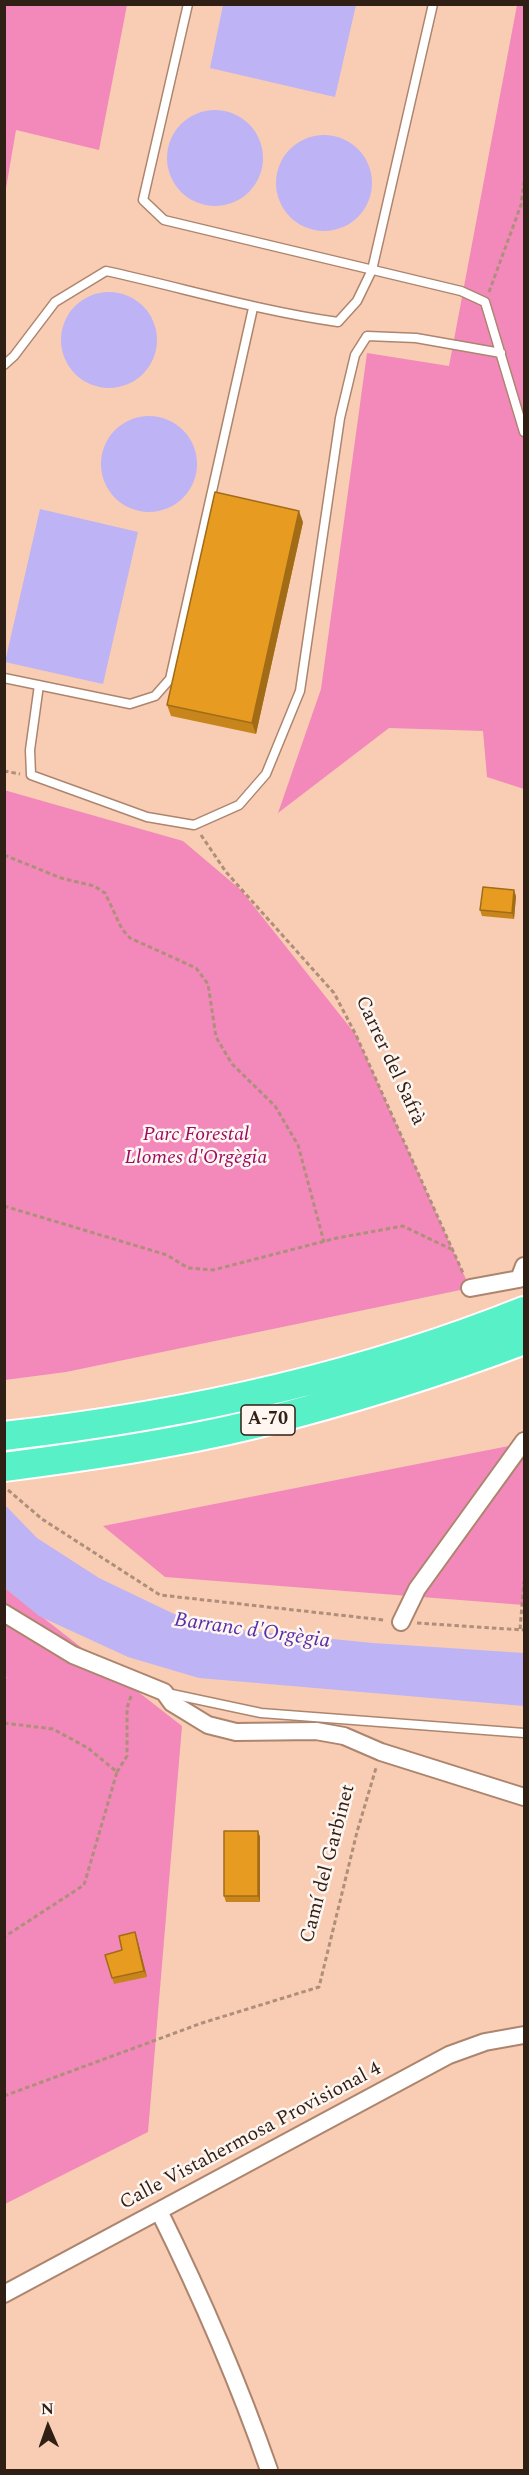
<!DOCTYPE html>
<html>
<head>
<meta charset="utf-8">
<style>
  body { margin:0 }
  #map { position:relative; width:529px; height:2475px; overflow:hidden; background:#f8cdb4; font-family:Spectral,serif }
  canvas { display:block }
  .frame { position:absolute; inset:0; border:6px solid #2f1f15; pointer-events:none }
  .north { position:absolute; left:18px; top:2397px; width:60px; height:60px; -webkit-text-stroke:4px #fff6f1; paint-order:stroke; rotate:358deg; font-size:16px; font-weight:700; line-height:24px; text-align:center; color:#2f1f15 }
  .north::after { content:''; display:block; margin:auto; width:21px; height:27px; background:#2f1f15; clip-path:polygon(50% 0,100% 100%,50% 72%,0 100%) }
</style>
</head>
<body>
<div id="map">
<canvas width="529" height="2475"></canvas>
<div class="frame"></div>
<div class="north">N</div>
</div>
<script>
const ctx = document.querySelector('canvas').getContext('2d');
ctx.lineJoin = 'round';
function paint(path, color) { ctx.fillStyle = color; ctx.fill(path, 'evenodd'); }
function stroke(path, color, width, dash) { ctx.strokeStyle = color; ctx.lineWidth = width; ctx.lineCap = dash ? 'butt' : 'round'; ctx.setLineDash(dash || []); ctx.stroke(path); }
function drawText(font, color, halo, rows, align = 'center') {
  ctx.font = font + ' Spectral,serif'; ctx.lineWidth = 5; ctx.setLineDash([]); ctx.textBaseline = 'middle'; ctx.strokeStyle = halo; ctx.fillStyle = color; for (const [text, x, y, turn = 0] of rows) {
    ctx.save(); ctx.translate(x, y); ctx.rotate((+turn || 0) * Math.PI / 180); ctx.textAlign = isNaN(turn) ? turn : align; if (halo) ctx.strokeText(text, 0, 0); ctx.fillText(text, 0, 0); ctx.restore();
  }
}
const green = new Path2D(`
  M5,4L127,5L99,150L16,130L5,194Z
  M517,5H524V789L487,777L483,731L389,728L278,813L321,689L367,353L449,366Z
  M4,790L183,841L241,890L356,1035L470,1288L66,1372L5,1380Z
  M524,1443V1605L165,1577L103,1526Z
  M5,1588L182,1726L148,2132L5,2204L4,1678H7L4,1673Z`);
const water = new Path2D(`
  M223,5H356L335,97L210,68Z
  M167 158a48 48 0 1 1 96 0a48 48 0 1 1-96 0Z
  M276 183a48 48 0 1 1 96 0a48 48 0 1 1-96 0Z
  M61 340a48 48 0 1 1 96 0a48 48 0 1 1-96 0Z
  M101 464a48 48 0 1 1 96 0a48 48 0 1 1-96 0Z
  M40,509L138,532L103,684L5,662Z
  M5,1505L37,1538L99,1578L199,1626L373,1643L524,1653V1706L199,1678L128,1657L39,1616L5,1588Z`);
const path = new Path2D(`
  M489,292L521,205L524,182
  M4,771L20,774
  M201,835L226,872L334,993L356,1035L463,1273
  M4,855L61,878L94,886L105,893L122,929L130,938L196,968L208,984L216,1037L232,1064L275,1106L298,1145L324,1242
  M4,1206L167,1255L188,1268L213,1270L337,1238L403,1226L451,1249
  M8,1490L42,1519L160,1595L384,1620
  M417,1623L524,1630
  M520,1629L524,1581
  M4,1723L53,1729L88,1748L117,1772L84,1885L4,1937
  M117,1772L127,1756V1708L131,1696
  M4,2096L202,2023L319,1987L357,1832L376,1768`);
const service = new Path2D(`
  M188,4L143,200L164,220L461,291L485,302L524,432
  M4,365L14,356L55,302L106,271C184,288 259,311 338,322L357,301L372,270L433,4
  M4,678L130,704L155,696L170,679L253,308
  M39,685L30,750L31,775L147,817L194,825L239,805L266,774L300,691L340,418L355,355L367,336L416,338L501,353
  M167,1693L261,1713L524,1733`);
const minor = new Path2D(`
  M470,1288L519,1279L524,1266
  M4,1613L73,1655L164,1692L172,1703L208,1725L236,1732L316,1731L344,1736L381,1752L524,1797
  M401,1622L417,1589L524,1441
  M159,2211C201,2296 238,2381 269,2470
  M4,2294L449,2055L485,2042L524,2035`);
const motorway = new Path2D(`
  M4,1436C181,1416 359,1377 524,1311
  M4,1467C88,1456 173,1444 255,1424C346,1401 437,1373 524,1340`);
const wall = new Path2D(`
  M303,522L256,734L171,716L167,705Z
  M516,896L514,919L482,916L480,910Z
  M258,1831L260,1837V1902H226L224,1896Z
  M135,1932L147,1977L114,1984L112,1978L122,1950Z`);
const shadedWall = new Path2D(`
  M299,511L303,522L256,734L252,723Z
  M514,890L516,896L514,919L512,913Z
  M258,1831L260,1837V1902L258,1896Z
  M135,1932L137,1938L147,1977L144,1971Z`);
const building = new Path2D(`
  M215,492L299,511L252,723L167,705Z
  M483,887L514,890L512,913L480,910Z
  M224,1831H258V1896H224Z
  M135,1932L144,1971L112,1978L105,1955L122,1950L119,1936Z`);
const shields = [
  [268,1420,54]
];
const shieldNames = [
  ["A-70",268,1420]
];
const streetNames = [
  ["Carrer del Safrà",389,1061,65],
  ["Camí del Garbinet",329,1864,-75],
  ["Calle Vistahermosa Provisional 4",251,2137,-28]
];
const parkNames = [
  ["Parc Forestal",196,1136],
  ["Llomes d'Orgègia",196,1159]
];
const waterNames = [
  ["Barranc d'Orgègia",252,1632,8]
];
paint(green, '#f389ba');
paint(water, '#beb3f4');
stroke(service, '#ad856e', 11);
stroke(minor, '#ad856e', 20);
stroke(motorway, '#fff', 32);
stroke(path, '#af8e7a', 3, [4.5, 3]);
stroke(service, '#fff', 8);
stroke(minor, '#fff', 16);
stroke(motorway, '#58f0c7', 28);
paint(wall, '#c8851c');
paint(shadedWall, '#a26c17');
paint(building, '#e89b21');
stroke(building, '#a26c17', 1.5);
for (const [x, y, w] of shields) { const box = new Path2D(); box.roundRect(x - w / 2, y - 15, w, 30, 4.5); ctx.fillStyle = '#fff6f1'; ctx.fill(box); stroke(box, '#2f1f15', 1.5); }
drawText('bold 18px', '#2f1f15', null, shieldNames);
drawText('20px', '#2f1f15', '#fff6f1', streetNames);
drawText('italic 20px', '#9b0c62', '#fff6f1', parkNames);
drawText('italic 21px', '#572fa9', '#fff6f1', waterNames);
</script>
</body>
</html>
